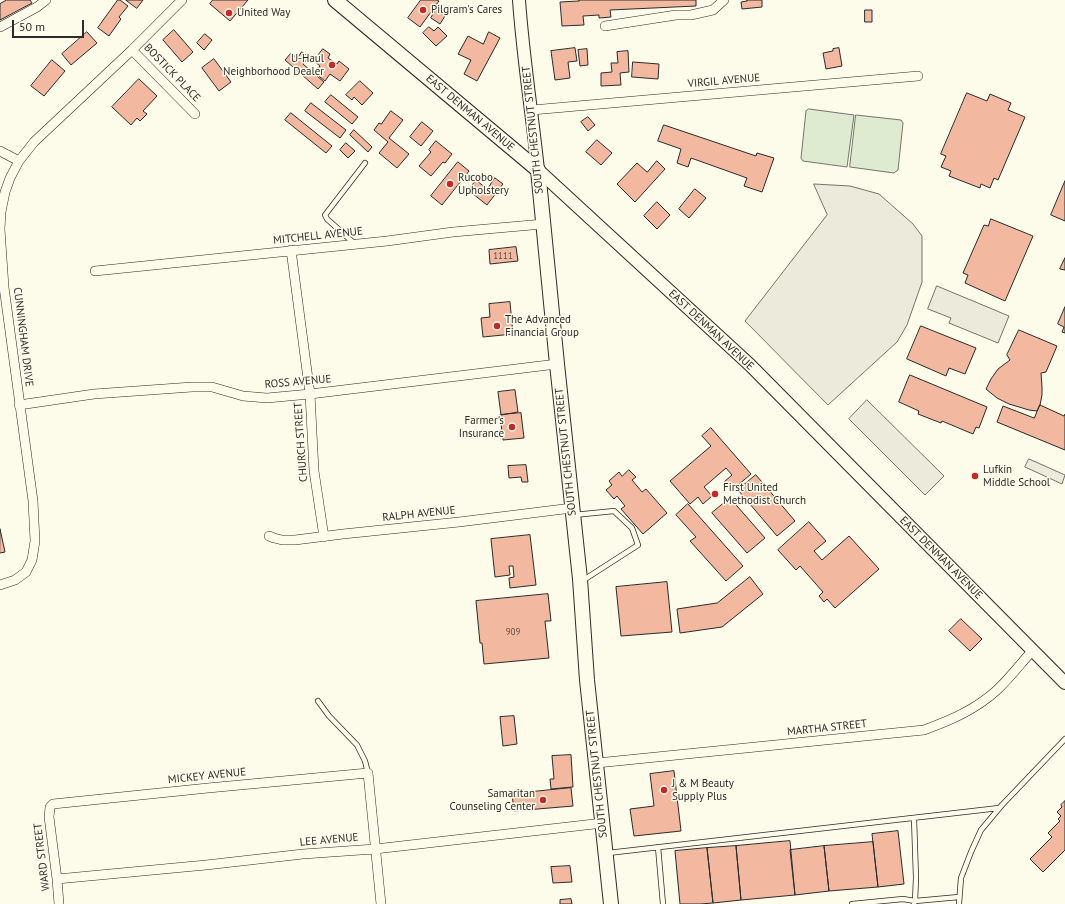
<!DOCTYPE html>
<html>
<head>
<meta charset="utf-8">
<style>
  body { margin:0 }
  #map { position:relative; width:1065px; height:904px; overflow:hidden; background:#fdfbea; font-family:"PT Sans",sans-serif }
  canvas { display:block }
  .scale { position:absolute; left:12px; top:20px; width:72px; height:18px; box-sizing:border-box; border:2px solid #2b2b2b; border-top:0; padding-left:5px; font-size:12px; line-height:14px; white-space:nowrap; color:#2b2b2b; -webkit-text-stroke:3px #fdfbea; paint-order:stroke }
</style>
</head>
<body>
<div id="map">
<canvas width="1065" height="904"></canvas>
<div class="scale">50 m</div>
</div>
<script>
const ctx = document.querySelector('canvas').getContext('2d');
ctx.lineJoin = 'round';
function paint(path, color) { ctx.fillStyle = color; ctx.fill(path, 'evenodd'); }
function stroke(path, color, width, dash) { ctx.strokeStyle = color; ctx.lineWidth = width; ctx.lineCap = dash ? 'butt' : 'round'; ctx.setLineDash(dash || []); ctx.stroke(path); }
function drawText(font, color, halo, rows, align = 'center') {
  ctx.font = font + ' "PT Sans",sans-serif'; ctx.lineWidth = 3; ctx.setLineDash([]); ctx.textBaseline = 'middle'; ctx.strokeStyle = halo; ctx.fillStyle = color; for (const [text, x, y, turn = 0] of rows) {
    ctx.save(); ctx.translate(x, y); ctx.rotate((+turn || 0) * Math.PI / 180); ctx.textAlign = isNaN(turn) ? turn : align; if (halo) ctx.strokeText(text, 0, 0); ctx.fillText(text, 0, 0); ctx.restore();
  }
}
const green = new Path2D(`
  M809,109L854,115L847,167L803,161L801,158L806,111Z
  M856,115L901,120L903,123L898,170L894,173L850,167Z`);
const parking = new Path2D(`
  M814,184L850,186L879,194L913,224L922,236V282L907,325L897,342L828,405L745,321L827,215Z
  M937,286L1009,316L998,343L949,323L951,318L928,309Z
  M867,400L944,476L925,495L849,419Z
  M1029,459L1065,475L1062,484L1025,467Z`);
const building = new Path2D(`
  M7,0H30L32,3L0,20V4Z
  M118,0H120L128,6L119,17L121,19L109,36L98,28Z
  M126,0H143L137,8Z
  M213,0H248L230,21L210,4Z
  M421,0H437L439,1L420,27L408,18Z
  M579,0H696V6L610,10L611,17L599,18V15L583,16L584,25L562,26L560,2L579,1Z
  M747,0H762V7L742,9L741,2L747,1Z
  M436,10L445,16L440,24L431,18Z
  M865,10H872V22H865Z
  M429,27L434,31L438,27L447,36L436,46L423,33Z
  M174,30L193,52L182,62L163,40Z
  M87,32L97,43L71,65L62,54Z
  M489,32L500,38L477,81L464,74L471,60L458,54L468,36L483,44Z
  M205,34L212,40L204,50L197,43Z
  M575,48L577,61L568,62L570,78L555,80L551,51Z
  M839,48L842,66L826,69L823,53L833,51V49Z
  M323,49L330,54L328,58L337,64L339,61L349,69L340,81L330,74L325,81L315,73L320,66L314,61Z
  M587,49L588,65L580,66L578,50Z
  M628,51L629,72L620,73L621,85L601,86V73L612,72L611,63H618L617,52Z
  M302,52L309,57L303,64L324,82L318,89L285,60L291,53L297,58Z
  M214,59L231,82L219,91L202,68Z
  M52,60L65,71L44,96L31,86Z
  M633,62L659,64L658,79L632,77Z
  M139,79L157,96L143,111L147,114L140,121L137,118L131,125L112,107Z
  M360,81L373,93L362,105L354,97L352,100L346,95Z
  M967,93L987,101L990,94L1011,103L1008,110L1025,117L998,180L994,178L990,188L981,184L980,188L949,176L951,171L941,167L946,156L941,154Z
  M331,95L358,117L352,124L325,102Z
  M311,103L346,130L340,138L305,111Z
  M391,111L403,120L389,138L409,154L397,168L379,153L388,142L374,130L379,123L381,124Z
  M291,113L332,146L326,153L285,120Z
  M588,117L595,125L588,131L581,122Z
  M422,122L433,131L421,146L410,137Z
  M664,125L756,156L757,153L774,158L762,192L744,186L747,178L691,158L688,167L677,163L681,149L658,141Z
  M354,130L372,147L368,152L350,135Z
  M597,140L612,153L601,165L586,152Z
  M436,141L452,154L445,163L443,162L431,176L419,166L431,152L429,150Z
  M346,143L355,151L348,158L340,150Z
  M657,161L665,169L635,202L617,184L637,163L647,172Z
  M458,162L469,171L442,205L431,196Z
  M495,178L503,184L487,205L468,190L476,180L487,189Z
  M1065,181V221L1051,215Z
  M695,189L706,198L689,218L679,209Z
  M657,202L670,215L657,229L644,216Z
  M991,219L1033,236L1005,301L965,283L968,275L963,273L984,225L988,226Z
  M516,247L518,261L490,264L489,250Z
  M1065,258V270L1060,269Z
  M510,302L513,334L483,337L481,318L490,317L489,304Z
  M1065,307V333L1062,332L1064,327L1058,324Z
  M921,326L976,348L965,374L949,368L946,376L907,359Z
  M1019,330L1057,346L1046,372L1041,373L1042,387V395L1040,405L1037,411L1029,410L1009,404L997,398L986,389L991,379L998,369L1010,360L1007,355Z
  M910,375L987,407L979,428L976,427L973,434L942,421L941,423L918,414L919,411L899,402Z
  M515,390L518,412L501,415L498,392Z
  M1040,405L1064,416L1065,414V450L997,422L1003,406L1034,418Z
  M521,413L524,438L503,440L500,415Z
  M711,428L751,474L731,491L724,482L732,475L726,468L704,487L712,496L703,504L698,497L690,504L670,481L711,446L702,436Z
  M526,465L528,482H522L521,477L509,478L508,466Z
  M629,470L636,477L632,480L642,492L646,489L667,513L643,534L621,509L625,506L617,496L614,499L606,490L612,485L609,481L619,472L622,476Z
  M756,475L795,521L777,536L738,490Z
  M730,498L765,538L747,553L712,513Z
  M688,504L743,566L726,581L690,541L696,537L676,515Z
  M809,522L826,541L814,551L822,560L849,536L879,569L835,608L827,599L824,602L819,596L823,592L800,566L796,570L778,550Z
  M0,529L5,552L0,553Z
  M530,535L536,585L510,588L509,578L514,577L513,566H509L510,575L495,577L491,539Z
  M750,577L763,594L722,627L680,633L677,609L717,603Z
  M667,582L672,632L621,636L616,587Z
  M548,594L551,621H545L549,658L484,664L482,643H480L476,601Z
  M961,619L982,639L970,651L949,631Z
  M514,716L517,744L503,746L500,717Z
  M571,755L573,787L551,789L550,779H554L552,756Z
  M674,771L681,831L634,836L630,809L654,806L650,774Z
  M571,788L573,806L514,811L512,794Z
  M1065,801V850L1043,872L1030,859L1052,837L1048,833L1060,821L1058,819L1061,816L1057,812L1062,807L1061,805Z
  M898,831L904,884L878,887L872,834Z
  M790,841L795,895L741,900L736,846Z
  M873,842L878,887L829,891L824,846Z
  M736,846L741,900L713,903L707,848Z
  M824,846L829,891L795,895L790,850Z
  M707,848L713,903L700,904H680L675,851Z
  M570,866L572,882L553,883L551,867Z
  M571,899L572,904H560V900Z`);
const lane = new Path2D(`
  M355,244L327,219L325,215L365,163
  M574,515L614,511L632,528L638,545L582,581
  M318,701L329,716L357,745L365,761L368,773
  M658,847L663,904
  M608,853L999,808
  M914,903L915,901L959,897
  M852,904L903,899L915,901L916,878L914,818
  M959,904L961,878L971,852L981,830L1002,805L1065,739`);
const street = new Path2D(`
  M605,26L676,15H691L713,10L724,0
  M0,27L37,7L46,0
  M132,50L195,114
  M532,110L918,76
  M0,151L19,161
  M291,250L310,394L314,471L324,537
  M95,271L387,241L453,232L543,224
  M19,405L94,394L192,387H212L243,396L267,398L310,394L557,364
  M269,536L274,538L282,540H295L343,534L459,522L572,508
  M0,585L15,580L26,572L32,560L35,541L33,501L4,287L0,229L1,212L5,192L10,178L19,161L34,142L132,50L182,0
  M597,763L924,730C951,720 975,710 997,690C1010,678 1021,663 1033,650
  M57,879L206,865L303,854L375,849L603,823
  M59,904L57,879L49,817L50,807L53,804L208,788L368,773L381,904`);
const secondary = new Path2D(`
  M519,0C523,57 532,113 538,170L750,365L1065,683`);
const primary = new Path2D(`
  M335,0L538,170L557,364L580,579L587,680L611,904`);
const markers = [
  [423,10,4,"#c62828"],
  [229,13,4,"#c62828"],
  [332,65,4,"#c62828"],
  [450,184,4,"#c62828"],
  [497,326,4,"#c62828"],
  [512,427,4,"#c62828"],
  [975,476,4,"#c62828"],
  [715,494,4,"#c62828"],
  [664,790,4,"#c62828"],
  [543,800,4,"#c62828"]
];
const numberNames = [
  ["1111",503,256],
  ["909",513,632]
];
const poiNames = [
  ["Pilgram's Cares",431,10],
  ["United Way",237,13],
  ["U-Haul",324,59,"right"],
  ["Neighborhood Dealer",324,72,"right"],
  ["Rucobo",458,178],
  ["Upholstery",458,191],
  ["The Advanced",505,320],
  ["Financial Group",505,333],
  ["Farmer's",504,421,"right"],
  ["Insurance",504,434,"right"],
  ["Lufkin",983,470],
  ["Middle School",983,483],
  ["First United",723,488],
  ["Methodist Church",723,501],
  ["J & M Beauty",672,784],
  ["Supply Plus",672,797],
  ["Samaritan",535,794,"right"],
  ["Counseling Center",535,807,"right"]
];
const streetNames = [
  ["BOSTICK PLACE",172,73,46],
  ["VIRGIL AVENUE",724,81,-5],
  ["EAST DENMAN AVENUE",470,113,40],
  ["SOUTH CHESTNUT STREET",533,130,-96],
  ["MITCHELL AVENUE",318,236,-6],
  ["EAST DENMAN AVENUE",711,330,43],
  ["CUNNINGHAM DRIVE",23,337,83],
  ["ROSS AVENUE",298,382,-5],
  ["CHURCH STREET",301,442,-94],
  ["SOUTH CHESTNUT STREET",566,452,-96],
  ["RALPH AVENUE",419,514,-6],
  ["EAST DENMAN AVENUE",941,558,45],
  ["MARTHA STREET",827,728,-6],
  ["SOUTH CHESTNUT STREET",597,774,-96],
  ["MICKEY AVENUE",207,776,-6],
  ["LEE AVENUE",329,840,-5],
  ["WARD STREET",42,857,-97]
];
paint(green, '#deebd1');
stroke(green, '#74746e', 1);
paint(parking, '#eceadb');
stroke(parking, '#74746e', 1);
paint(building, '#f2b8a0');
stroke(building, '#2b2b2b', 1);
stroke(lane, '#2b2b2b', 6);
stroke(street, '#2b2b2b', 10);
stroke(secondary, '#2b2b2b', 14);
stroke(primary, '#2b2b2b', 16);
stroke(lane, '#fdfbea', 4.5);
stroke(street, '#fdfbea', 9);
stroke(secondary, '#fdfbea', 12);
stroke(primary, '#fdfbea', 14);
for (const [x, y, r, color] of markers) { const dot = new Path2D(); dot.arc(x, y, r, 0, 2 * Math.PI); ctx.fillStyle = color; ctx.fill(dot); stroke(dot, '#fdfbea', 1.5); }
drawText('9px', '#5d4e48', null, numberNames);
drawText('11px', '#2b2b2b', '#fdfbea', poiNames, 'left');
drawText('11px', '#2b2b2b', '#fdfbea', streetNames);
</script>
</body>
</html>
